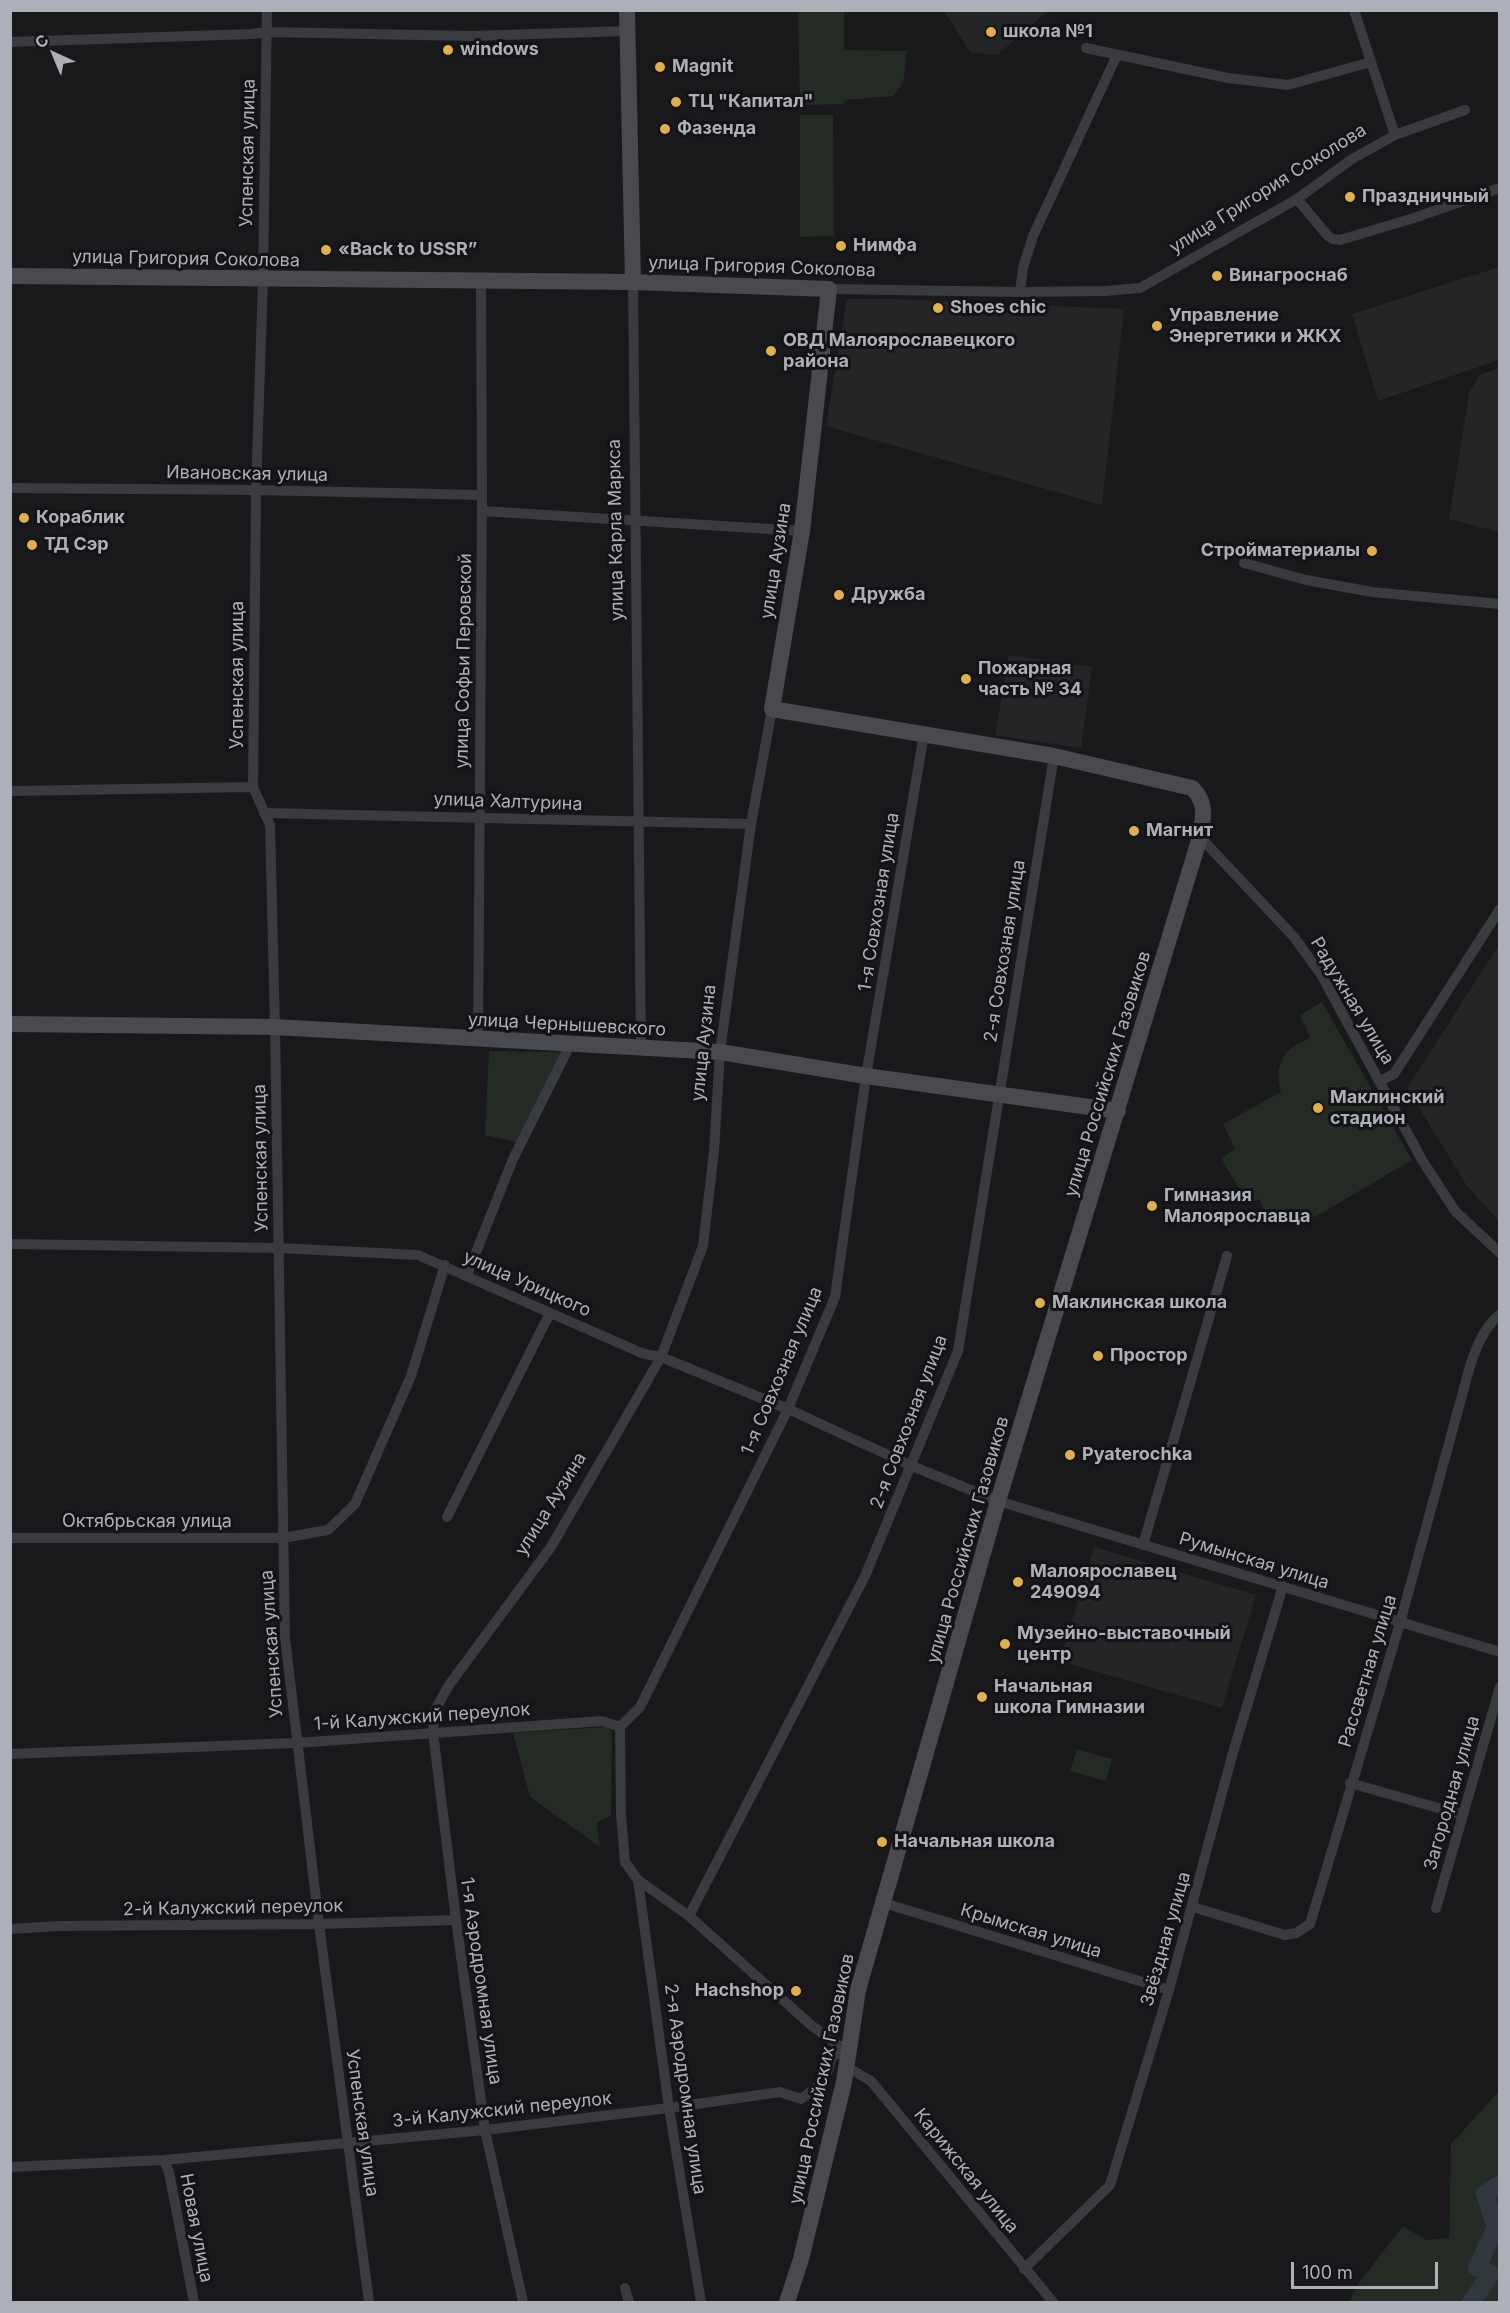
<!DOCTYPE html>
<html>
<head>
<meta charset="utf-8">
<style>
  body { margin:0 }
  #map { position:relative; width:1510px; height:2313px; overflow:hidden; background:#19191b; font-family:Inter,sans-serif }
  canvas { display:block }
  .frame { position:absolute; inset:0; border:12px solid #adb0b9; pointer-events:none }
  .north { position:absolute; left:24px; top:24px; width:60px; height:60px; -webkit-text-stroke:4px #141416; paint-order:stroke; rotate:316deg; font-size:16px; font-weight:700; line-height:24px; text-align:center; color:#adb0b9 }
  .north::after { content:''; display:block; margin:auto; width:21px; height:27px; background:#adb0b9; clip-path:polygon(50% 0,100% 100%,50% 72%,0 100%) }
  .scale { position:absolute; left:1291px; top:2262px; width:147px; height:27px; box-sizing:border-box; border:3px solid #adb0b9; border-top:0; padding-left:8px; font-size:18px; line-height:21px; white-space:nowrap; color:#adb0b9; -webkit-text-stroke:4px #141416; paint-order:stroke }
</style>
</head>
<body>
<div id="map">
<canvas width="1510" height="2313"></canvas>
<div class="frame"></div>
<div class="north">С</div>
<div class="scale">100 m</div>
</div>
<script>
const ctx = document.querySelector('canvas').getContext('2d');
ctx.lineJoin = 'round';
function paint(path, color) { ctx.fillStyle = color; ctx.fill(path, 'evenodd'); }
function stroke(path, color, width, dash) { ctx.strokeStyle = color; ctx.lineWidth = width; ctx.lineCap = dash ? 'butt' : 'round'; ctx.setLineDash(dash || []); ctx.stroke(path); }
function drawText(font, color, halo, rows, align = 'center') {
  ctx.font = font + ' Inter,sans-serif'; ctx.lineWidth = 6; ctx.setLineDash([]); ctx.textBaseline = 'middle'; ctx.strokeStyle = halo; ctx.fillStyle = color; for (const [text, x, y, turn = 0] of rows) {
    ctx.save(); ctx.translate(x, y); ctx.rotate((+turn || 0) * Math.PI / 180); ctx.textAlign = isNaN(turn) ? turn : align; if (halo) ctx.strokeText(text, 0, 0); ctx.fillText(text, 0, 0); ctx.restore();
  }
}
const built = new Path2D(`
  M944,11H1048L997,55L971,53Z
  M1499,267V360L1378,401L1352,314Z
  M847,299H892L1124,309L1102,505L826,426Z
  M1499,368V532L1449,519L1469,393L1480,375Z
  M1009,655L1092,667L1081,748L995,735Z
  M1499,945V1221L1467,1186L1407,1088Z
  M1094,1547L1256,1595L1222,1708L1060,1661Z`);
const green = new Path2D(`
  M798,11H844V50L907,51L903,84L893,96L845,100L844,104L800,105Z
  M800,115H833L834,236L800,237Z
  M1322,1002L1412,1160L1315,1217L1264,1209L1259,1199L1248,1204L1221,1158L1235,1149L1223,1124L1281,1092C1276,1073 1278,1055 1297,1044C1302,1041 1306,1042 1310,1037L1300,1015Z
  M489,1051L561,1052L517,1142L485,1135Z
  M605,1727L612,1731L611,1816L597,1822L600,1847L530,1797L513,1733Z
  M1077,1749L1112,1759L1106,1781L1070,1771Z
  M1499,2091V2302H1349L1358,2284L1403,2226L1426,2240L1449,2238L1451,2144Z`);
const river = new Path2D(`
  M1471,2302L1491,2274L1477,2267L1496,2227L1485,2194L1500,2184`);
const street = new Path2D(`
  M267,10L263,279L256,490L253,787L270,825L275,1027L285,1638L319,1924L369,2302
  M1354,10L1395,135
  M10,42L252,34L267,32L471,36L627,31
  M1086,48L1228,78L1288,85L1371,62
  M1297,199L1328,236L1333,239L1340,240L1414,218L1500,188
  M633,282L641,1049
  M829,289L1020,292L1105,291L1140,288L1297,199L1352,159L1395,135L1465,110
  M1020,292L1023,268L1033,236L1117,55
  M10,488L256,490L482,495
  M482,511L802,531
  M1244,563L1306,580L1372,592L1500,604
  M10,791L253,787
  M264,813L751,824
  M1200,837L1294,937L1322,976L1422,1160L1455,1211L1500,1253
  M478,1040L482,495L481,282
  M1380,1081L1394,1074L1500,909
  M10,1244L278,1248L418,1255L644,1354L661,1357L788,1409L912,1466L998,1501L1500,1652
  M467,1275L513,1159L570,1045
  M447,1517L550,1313
  M10,1538H283L328,1530L355,1504L411,1376L445,1265
  M1143,1545L1227,1256
  M10,1754L296,1743L602,1721L620,1727
  M1350,1783L1463,1815
  M638,1880L669,2108L701,2302
  M884,1903L1169,1990
  M1193,1907L1285,1935L1296,1933L1310,1924L1400,1623L1470,1366C1477,1346 1483,1329 1500,1314
  M1436,1908L1500,1687
  M689,1916L865,1576L958,1351L1054,756
  M10,1929L58,1926L319,1924L456,1920
  M850,2046H839L811,2025L689,1916L638,1880L625,1862L621,1815L620,1727L640,1707L788,1409L835,1297L866,1076L924,734
  M847,2067L871,2081L1053,2302
  M164,2160L169,2172L194,2302
  M10,2167L164,2160L485,2130L669,2108L780,2092L801,2099L824,2082L832,2057L850,2046
  M1024,2269L1110,2185L1169,1990L1232,1756L1283,1586
  M625,2288L629,2302
  M523,2302L485,2130L456,1920L433,1732L435,1710L449,1685L551,1547L661,1357L703,1246L714,1151L720,1052L751,824L772,709`);
const secondary = new Path2D(`
  M627,10L633,282
  M10,276L633,282L829,289L802,531L772,709L1054,756L1192,788C1208,804 1203,817 1200,837L998,1501L858,1990L844,2082L801,2259L787,2302
  M10,1024L275,1027L720,1052L866,1076L1118,1111`);
const markers = [
  [991,32,6,"#e1af4b"],
  [448,50,6,"#e1af4b"],
  [660,67,6,"#e1af4b"],
  [676,102,6,"#e1af4b"],
  [665,129,6,"#e1af4b"],
  [1350,197,6,"#e1af4b"],
  [841,246,6,"#e1af4b"],
  [326,250,6,"#e1af4b"],
  [1217,276,6,"#e1af4b"],
  [938,308,6,"#e1af4b"],
  [1157,326,6,"#e1af4b"],
  [771,351,6,"#e1af4b"],
  [24,518,6,"#e1af4b"],
  [32,545,6,"#e1af4b"],
  [1372,551,6,"#e1af4b"],
  [839,595,6,"#e1af4b"],
  [966,679,6,"#e1af4b"],
  [1134,831,6,"#e1af4b"],
  [1318,1108,6,"#e1af4b"],
  [1152,1206,6,"#e1af4b"],
  [1040,1303,6,"#e1af4b"],
  [1098,1356,6,"#e1af4b"],
  [1070,1455,6,"#e1af4b"],
  [1018,1582,6,"#e1af4b"],
  [1005,1644,6,"#e1af4b"],
  [982,1697,6,"#e1af4b"],
  [882,1842,6,"#e1af4b"],
  [796,1991,6,"#e1af4b"]
];
const poiNames = [
  ["школа №1",1003,32],
  ["windows",460,50],
  ["Magnit",672,67],
  ["ТЦ \"Капитал\"",688,102],
  ["Фазенда",677,129],
  ["Праздничный",1362,197],
  ["Нимфа",853,246],
  ["«Back to USSR”",338,250],
  ["Винагроснаб",1229,276],
  ["Shoes chic",950,308],
  ["Управление",1169,316],
  ["Энергетики и ЖКХ",1169,337],
  ["ОВД Малоярославецкого",783,341],
  ["района",783,362],
  ["Кораблик",36,518],
  ["ТД Сэр",44,545],
  ["Стройматериалы",1360,551,"right"],
  ["Дружба",851,595],
  ["Пожарная",978,669],
  ["часть № 34",978,690],
  ["Магнит",1146,831],
  ["Маклинский",1330,1098],
  ["стадион",1330,1119],
  ["Гимназия",1164,1196],
  ["Малоярославца",1164,1217],
  ["Маклинская школа",1052,1303],
  ["Простор",1110,1356],
  ["Pyaterochka",1082,1455],
  ["Малоярославец",1030,1572],
  ["249094",1030,1593],
  ["Музейно-выставочный",1017,1634],
  ["центр",1017,1655],
  ["Начальная",994,1687],
  ["школа Гимназии",994,1708],
  ["Начальная школа",894,1842],
  ["Hachshop",784,1991,"right"]
];
const streetNames = [
  ["Успенская улица",248,153,-89],
  ["улица Григория Соколова",1268,189,-32],
  ["улица Григория Соколова",186,259,1],
  ["улица Григория Соколова",762,267,2],
  ["Ивановская улица",247,474,1],
  ["улица Карла Маркса",616,530,-91],
  ["улица Аузина",776,561,-81],
  ["улица Софьи Перовской",464,661,-89],
  ["Успенская улица",238,675,-90],
  ["улица Халтурина",508,802,2],
  ["1-я Совхозная улица",879,902,-81],
  ["2-я Совхозная улица",1005,951,-81],
  ["Радужная улица",1352,1001,59],
  ["улица Чернышевского",567,1025,3],
  ["улица Аузина",704,1043,-84],
  ["улица Российских Газовиков",1108,1074,-73],
  ["Успенская улица",261,1158,-91],
  ["улица Урицкого",527,1284,24],
  ["1-я Совхозная улица",782,1371,-67],
  ["2-я Совхозная улица",909,1422,-69],
  ["улица Аузина",551,1504,-58],
  ["Октябрьская улица",147,1522],
  ["улица Российских Газовиков",968,1540,-74],
  ["Румынская улица",1254,1561,17],
  ["Успенская улица",272,1644,-94],
  ["Рассветная улица",1368,1671,-73],
  ["1-й Калужский переулок",422,1717,-4],
  ["Загородная улица",1452,1793,-74],
  ["2-й Калужский переулок",233,1908,-1],
  ["Крымская улица",1031,1931,17],
  ["Звёздная улица",1166,1939,-74],
  ["1-я Аэродромная улица",481,1981,82],
  ["улица Российских Газовиков",822,2079,-78],
  ["2-я Аэродромная улица",685,2089,82],
  ["3-й Калужский переулок",502,2110,-6],
  ["Успенская улица",362,2123,82],
  ["Карижская улица",966,2171,51],
  ["Новая улица",196,2228,79]
];
paint(built, '#252528');
paint(green, '#232b24');
stroke(river, '#30383e', 18);
stroke(street, '#3a3b3f', 10);
stroke(secondary, '#494a4f', 16);
for (const [x, y, r, color] of markers) { const dot = new Path2D(); dot.arc(x, y, r, 0, 2 * Math.PI); ctx.fillStyle = color; ctx.fill(dot); stroke(dot, '#141416', 2); }
drawText('bold 18px', '#adb0b9', '#141416', poiNames, 'left');
drawText('18px', '#adb0b9', '#141416', streetNames);
</script>
</body>
</html>
